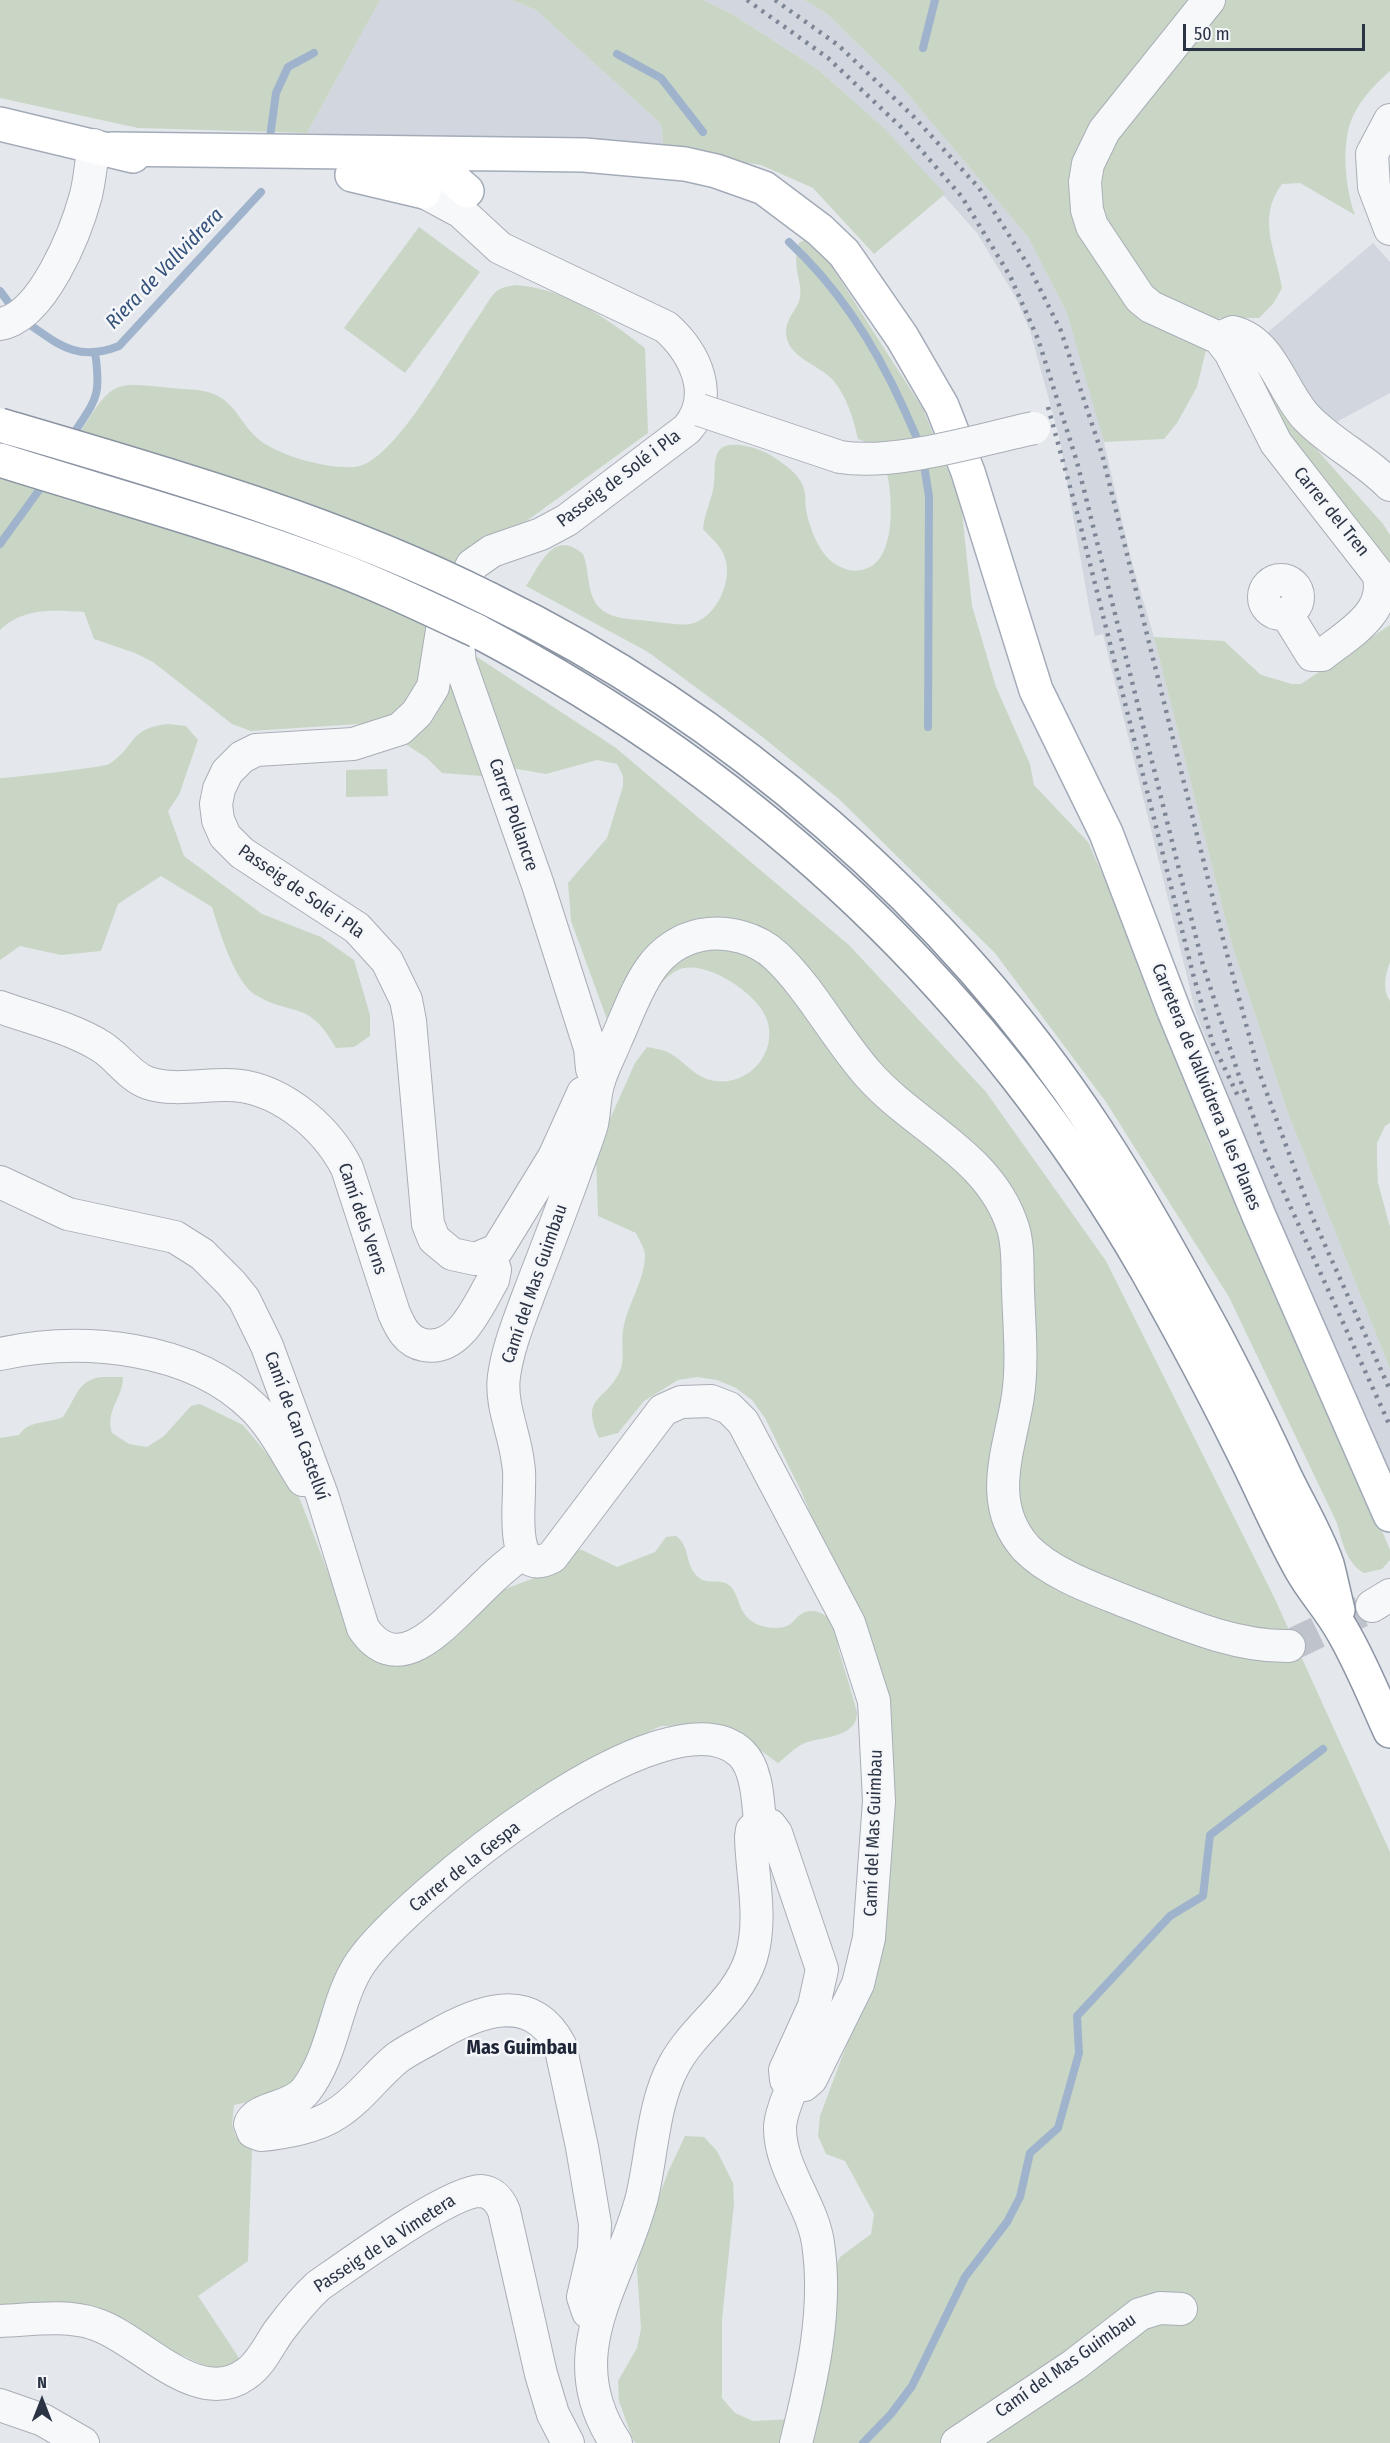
<!DOCTYPE html>
<html>
<head>
<meta charset="utf-8">
<style>
  body { margin:0 }
  #map { position:relative; width:1390px; height:2443px; overflow:hidden; background:#e4e7ec; font-family:"Fira Sans Condensed",sans-serif }
  canvas { display:block }
  .north { position:absolute; left:12px; top:2371px; width:60px; height:60px; -webkit-text-stroke:4px #f4f6f9; paint-order:stroke; rotate:0deg; font-size:16px; font-weight:700; line-height:24px; text-align:center; color:#2b3445 }
  .north::after { content:''; display:block; margin:auto; width:21px; height:27px; background:#2b3445; clip-path:polygon(50% 0,100% 100%,50% 72%,0 100%) }
  .scale { position:absolute; left:1183px; top:24px; width:182px; height:27px; box-sizing:border-box; border:3px solid #2b3445; border-top:0; padding-left:8px; font-size:18px; line-height:21px; white-space:nowrap; color:#2b3445; -webkit-text-stroke:4px #f4f6f9; paint-order:stroke }
</style>
</head>
<body>
<div id="map">
<canvas width="1390" height="2443"></canvas>
<div class="north">N</div>
<div class="scale">50 m</div>
</div>
<script>
const ctx = document.querySelector('canvas').getContext('2d');
ctx.lineJoin = 'round';
function paint(path, color) { ctx.fillStyle = color; ctx.fill(path, 'evenodd'); }
function stroke(path, color, width, dash) { ctx.strokeStyle = color; ctx.lineWidth = width; ctx.lineCap = dash ? 'butt' : 'round'; ctx.setLineDash(dash || []); ctx.stroke(path); }
function drawText(font, color, halo, rows, align = 'center') {
  ctx.font = font + ' "Fira Sans Condensed",sans-serif'; ctx.lineWidth = 5; ctx.setLineDash([]); ctx.textBaseline = 'middle'; ctx.strokeStyle = halo; ctx.fillStyle = color; for (const [text, x, y, turn = 0] of rows) {
    ctx.save(); ctx.translate(x, y); ctx.rotate((+turn || 0) * Math.PI / 180); ctx.textAlign = isNaN(turn) ? turn : align; if (halo) ctx.strokeText(text, 0, 0); ctx.fillText(text, 0, 0); ctx.restore();
  }
}
const built = new Path2D(`
  M380,0H512L536,10L661,124L664,151L307,133Z
  M703,0H804L826,13L901,86L1028,237L1067,313L1095,404L1132,563L1154,637L1232,945L1289,1116L1390,1369V1475L1274,1210L1196,1013L1103,634L1095,636L1090,612L1059,436L1030,331L1016,298L977,233L882,126L816,68L732,14Z
  M1373,243L1390,262V393L1331,425L1315,412L1267,333Z`);
const green = new Path2D(`
  M0,0H380L307,133L138,128L0,98Z
  M512,0H703L732,14L816,68L882,126L945,194L874,254L813,188L761,165L664,151L661,124L536,10Z
  M804,0H1390V71C1374,85 1355,105 1349,127C1342,154 1346,190 1355,215L1300,183L1282,184C1256,219 1276,250 1282,288L1273,304L1259,318H1219L1206,350L1197,387L1177,423L1164,439L1104,442L1067,313L1028,237L901,86L826,13Z
  M419,227L480,272L405,373L344,328Z
  M808,238L831,260L834,270L923,409L961,503L972,606L996,687L1030,764L1034,785L1088,842L1161,1006L1210,1147L1358,1473L1390,1550V1560L1382,1569L1364,1573C1346,1563 1342,1541 1337,1523L1229,1297L1106,1102L995,953L839,799L755,731L648,652L526,586C541,564 553,529 583,554C590,570 586,597 601,609C613,620 634,619 649,621C662,622 677,626 690,624C716,619 733,581 725,558C722,547 711,538 703,529C704,516 710,503 713,490C718,470 706,441 740,445C754,447 767,452 778,460C788,467 798,474 803,486C806,494 805,501 806,508C808,525 818,550 831,561C841,569 853,573 865,569C896,561 893,498 887,474C884,464 878,455 874,445L858,439C853,418 847,397 833,380C818,364 786,357 786,332C786,318 797,310 800,298C803,281 791,268 799,243Z
  M516,285C569,290 604,317 645,348L648,433L521,525L470,545L429,609L430,632L477,657L616,748L849,945L986,1092L1106,1261L1274,1597L1390,1852V2443H636L633,2440L619,2401L618,2381L637,2348L641,2329L637,2269L640,2249L668,2172L685,2136L704,2137L717,2151L733,2183L734,2203L722,2320V2398L735,2413L753,2421L793,2419L831,2276L840,2257L871,2234L874,2214L845,2161L826,2154L818,2136L820,2116L879,1958L891,1781V1703L801,1491L765,1418L752,1400L736,1388L717,1380L697,1377L678,1380L644,1401L618,1433L599,1438C580,1395 605,1403 620,1371C625,1360 621,1342 623,1330C627,1304 645,1281 645,1254C644,1247 639,1240 636,1233L598,1216L596,1156L602,1137L635,1063L647,1047C652,1048 659,1049 665,1051C683,1058 693,1078 715,1081C749,1086 778,1052 767,1020C759,994 704,958 678,970C668,974 658,987 650,994C637,1004 622,1013 608,1022L571,921L568,883L607,838L623,786V776L617,764L597,760L546,774L511,768L482,776L442,773L427,758L373,723L251,731L232,724L153,662L135,653L94,639L84,612C55,610 23,607 0,630V416L35,428L81,431C113,380 113,382 172,388C187,390 201,388 216,395C235,404 241,423 256,437C276,456 328,469 355,467C395,463 454,350 479,316C484,309 491,295 498,290C503,287 510,286 516,285Z
  M1253,371L1262,377L1293,423L1383,524L1390,535V573L1375,544L1272,417Z
  M1390,625V962C1385,976 1382,989 1390,1001V1123L1385,1126L1377,1143V1161L1378,1183L1390,1227V1369L1289,1116L1232,945L1154,637L1224,641L1261,675L1292,684H1301Z
  M168,724L186,726L198,740L179,795L168,811L184,856L262,914L321,937L354,960L370,1015V1036L354,1047L336,1048C308,998 293,1018 254,994C234,980 219,930 212,907L161,876L118,904L101,951L61,955L20,946L0,960V778C12,778 104,767 109,764C137,746 128,728 168,724Z
  M387,769L388,796L346,797V770Z
  M103,1377H123C123,1398 105,1410 112,1433L129,1444L147,1447L164,1436L191,1406L200,1404L243,1425L296,1489L341,1606L380,1660L492,1594L558,1569L573,1550H582L617,1567L655,1552L666,1537L676,1536C690,1546 685,1563 696,1575C705,1586 720,1578 729,1585C740,1594 737,1612 753,1622C761,1628 780,1630 789,1625C794,1622 797,1616 803,1613C815,1607 831,1616 836,1628C839,1635 837,1644 839,1651C845,1672 852,1692 857,1713C856,1738 824,1736 805,1743C795,1747 786,1757 778,1763L753,1745L701,1725L661,1726L583,1763L498,1821L396,1899L311,2063L281,2094L234,2105L232,2124L236,2137L252,2150L248,2261L198,2296L241,2361C221,2376 204,2366 184,2356L0,2311V1438L19,1435C29,1420 46,1424 63,1417C76,1399 77,1379 103,1377Z`);
const stream = new Path2D(`
  M923,48L935,0
  M617,54L661,78L703,132
  M270,137L276,93L288,67L314,53
  M789,242C839,288 876,347 904,409C909,421 916,434 920,447
  M0,291L15,311
  M23,320C57,343 76,363 119,346L261,192
  M71,438C95,399 102,400 95,352
  M923,459L929,496L928,727
  M0,544L45,482
  M863,2443L891,2414L912,2386L965,2277L1007,2222L1020,2197L1030,2153L1058,2128L1079,2053L1077,2016L1170,1916L1203,1896L1210,1835L1323,1749`);
const minorTunnel = new Path2D(`
  M1289,1646L1372,1606`);
const minor = new Path2D(`
  M1209,0L1104,131L1088,164L1085,182L1087,210L1092,226L1140,298L1151,307L1219,338L1230,352L1276,443L1378,574C1390,612 1347,635 1322,655H1312L1286,613
  M1390,120L1372,154L1374,187L1390,229
  M424,192L461,212L500,248L666,327C695,353 716,396 687,429L567,520L541,534L492,551L472,565L442,630L433,687L417,713L400,729L353,744L256,750L242,757L227,772L219,789L216,804L218,820L225,836L242,853L357,928L387,961L406,1000L410,1021L428,1224L434,1239L452,1254L475,1259L497,1250L554,1157L583,1093
  M0,324C43,317 76,232 86,195C90,179 91,161 94,145
  M1219,338L1233,332C1272,341 1282,392 1307,418C1332,444 1365,459 1390,485
  M1264 597a17 17 0 1 1 34 0a17 17 0 1 1-34 0Z
  M466,624L458,644L460,663L538,885L590,1048L592,1069L598,1081
  M0,1007C33,1019 72,1028 102,1047C118,1057 130,1077 148,1083C171,1091 201,1085 225,1085C276,1084 325,1125 347,1168L394,1313C400,1327 407,1342 424,1345C460,1352 478,1305 493,1280L495,1270L490,1255
  M0,1182L68,1214L175,1237L202,1254L231,1283L244,1299L267,1346L322,1495L363,1628C398,1680 442,1626 471,1599C488,1582 504,1566 523,1553
  M0,1354C82,1336 192,1346 254,1408C274,1428 288,1457 303,1480
  M1372,1606L1390,1595
  M760,1822L770,1825L776,1833L822,1969L814,2006L785,2070L786,2080L792,2087
  M792,2087L804,2085L811,2079L858,1984L869,1938L879,1801L874,1701L849,1623L743,1422L729,1408L711,1401L681,1402L663,1410L552,1557C510,1579 519,1512 519,1490C519,1481 520,1472 518,1463C515,1434 500,1405 504,1376C508,1347 520,1318 530,1291C545,1252 560,1214 574,1175C580,1158 587,1141 592,1124C595,1110 594,1095 599,1081C603,1067 611,1053 616,1040C627,1016 636,989 651,968C663,951 681,939 701,935C727,930 757,938 776,956C811,989 836,1038 869,1075C915,1127 991,1156 1013,1228C1019,1247 1017,1269 1018,1289C1019,1325 1023,1361 1018,1396C1010,1449 985,1502 1026,1548C1051,1574 1095,1589 1127,1602C1179,1622 1234,1647 1289,1646
  M792,2087C787,2100 781,2113 780,2126C779,2168 812,2203 818,2243C828,2310 812,2379 796,2443
  M598,2315L588,2312L583,2297L594,2249L595,2224L582,2147L560,2045C530,1989 476,2012 433,2037C421,2044 408,2050 397,2058C376,2075 359,2100 336,2114C317,2127 283,2133 261,2135L253,2132L250,2124C257,2106 292,2109 306,2090C335,2052 335,2000 361,1962C405,1899 667,1683 741,1753C757,1768 758,1801 760,1822
  M0,2321C30,2320 66,2314 95,2324C140,2338 197,2410 246,2374C261,2364 269,2345 279,2331C291,2315 303,2300 318,2286C347,2266 451,2190 481,2191C493,2192 500,2201 504,2211L541,2374L553,2414L568,2443
  M0,2405L43,2420L83,2443
  M616,2443C556,2353 620,2283 642,2197C652,2155 653,2103 674,2065C695,2026 737,2002 751,1958C763,1919 752,1877 751,1837L752,1830L760,1822
  M957,2443L1074,2365L1140,2314L1160,2308L1181,2309`);
const major = new Path2D(`
  M0,124L133,156
  M112,149L584,155L685,164L716,171L764,188L820,230L844,253L902,337L942,406L968,472L1036,690L1106,833L1174,1011L1259,1216L1390,1515
  M410,165L444,171L467,191
  M352,175L424,192`);
const highway = new Path2D(`
  M489,599C729,715 951,908 1097,1131C1141,1198 1179,1268 1217,1338C1240,1382 1262,1426 1283,1472C1297,1502 1316,1533 1327,1564C1331,1579 1334,1595 1338,1610
  M477,631C760,780 987,993 1147,1271C1179,1328 1211,1387 1240,1446C1261,1487 1279,1531 1302,1571C1314,1592 1331,1610 1343,1632C1361,1663 1375,1698 1390,1731`);
const rail = new Path2D(`
  M747,0L828,58L902,128L962,197L1010,276L1038,339L1077,462L1203,965L1239,1076L1266,1153L1390,1426
  M775,0L838,45L913,116L979,188L1028,265L1061,331L1102,454L1224,943L1259,1072L1312,1216L1390,1390
  M1048,407L1078,516L1193,974L1213,1044L1238,1096`);
const minorBridge = new Path2D(`
  M700,410L840,457C896,466 977,440 1034,428`);
const highwayBridge = new Path2D(`
  M0,425C167,474 333,521 489,599
  M0,460C105,493 211,522 314,560C370,580 424,606 477,631`);
const streetNames = [
  ["Passeig de Solé i Pla",619,479,-37],
  ["Carrer del Tren",1331,512,51],
  ["Carrer Pollancre",513,815,71],
  ["Passeig de Solé i Pla",301,892,35],
  ["Carretera de Vallvidrera a les Planes",1206,1087,68],
  ["Camí dels Verns",362,1219,71],
  ["Camí del Mas Guimbau",535,1284,-71],
  ["Camí de Can Castellví",296,1426,70],
  ["Camí del Mas Guimbau",874,1833,-88],
  ["Carrer de la Gespa",465,1867,-38],
  ["Passeig de la Vimetera",385,2244,-33],
  ["Camí del Mas Guimbau",1066,2366,-35]
];
const waterNames = [
  ["Riera de Vallvidrera",165,269,-46]
];
const neighbourhoodNames = [
  ["Mas Guimbau",522,2048]
];
paint(built, '#d2d6de');
paint(green, '#c9d6c5');
stroke(stream, '#9fb4cc', 8);
stroke(minorTunnel, '#bfc3cb', 32, [32, 16]);
stroke(minor, '#a9aeb7', 34);
stroke(major, '#a3abb8', 36);
stroke(highway, '#8b94a3', 36);
stroke(minor, '#f7f8fa', 32);
stroke(major, '#fff', 33);
stroke(highway, '#fff', 33);
stroke(rail, '#7d8696', 4.5, [3, 6]);
stroke(minorBridge, '#a9aeb7', 34, []);
stroke(highwayBridge, '#8b94a3', 36, []);
stroke(minorBridge, '#f7f8fa', 32);
stroke(highwayBridge, '#fff', 33);
drawText('18px', '#2b3445', '#f4f6f9', streetNames);
drawText('italic 20px', '#34527a', '#f4f6f9', waterNames);
drawText('bold 20px', '#1d2536', '#f4f6f9', neighbourhoodNames);
</script>
</body>
</html>
